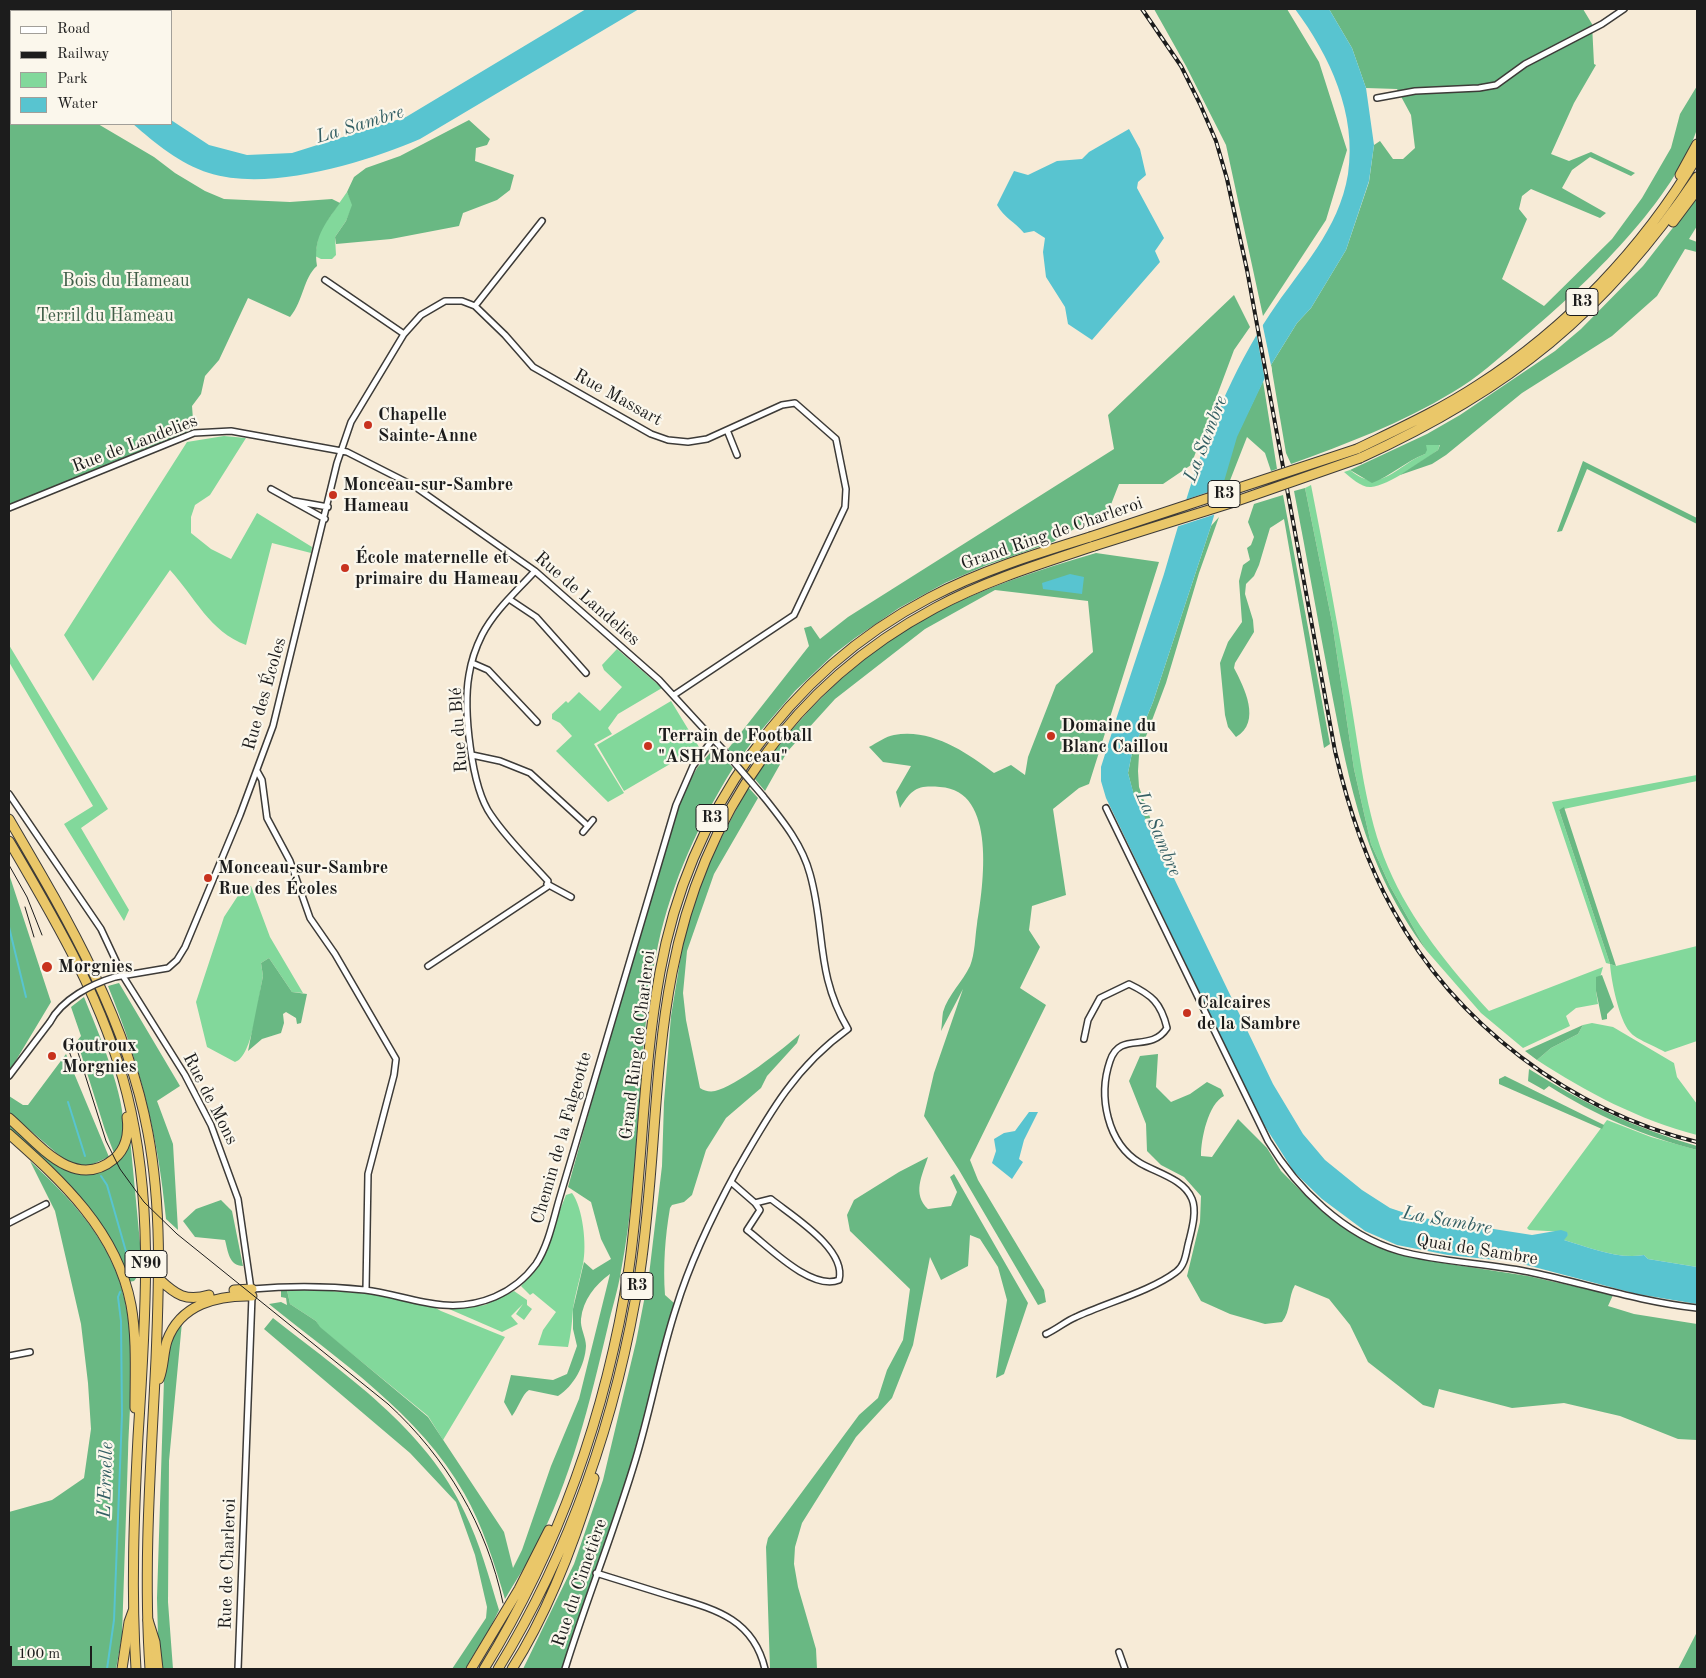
<!DOCTYPE html>
<html>
<head>
<meta charset="utf-8">
<style>
  body { margin:0 }
  #map { position:relative; width:1706px; height:1678px; overflow:hidden; background:#f7ebd7; font-family:"Old Standard TT",serif }
  canvas { display:block }
  .frame { position:absolute; inset:0; border:10px solid #1c1c1c; pointer-events:none }
  .legend { position:absolute; left:10px; top:10px; width:162px; height:115px; box-sizing:border-box; background:#fbf7ec; border:1px solid #a29f99; margin:0; padding:6px 9px; list-style:none; font-size:15px; color:#1c1c1c }
  .legend li { display:flex; align-items:center; gap:10px; height:25px }
  .legend b { width:25px; border:1px solid #a29f99 }
  .scale { position:absolute; left:10px; top:1646px; width:82px; height:22px; box-sizing:border-box; border:2px solid #1c1c1c; border-top:0; padding-left:6px; font-size:15px; line-height:18px; white-space:nowrap; color:#1c1c1c; -webkit-text-stroke:4px #fbf7ec; paint-order:stroke }
</style>
</head>
<body>
<div id="map">
<canvas width="1706" height="1678"></canvas>
<div class="frame"></div>
<ul class="legend">
<li><b style="height:6px;background:#fff"></b>Road</li>
<li><b style="height:6px;background:#1c1c1c"></b>Railway</li>
<li><b style="height:14px;background:#82d89b"></b>Park</li>
<li><b style="height:14px;background:#58c4d0"></b>Water</li>
</ul>
<div class="scale">100 m</div>
</div>
<script>
const ctx = document.querySelector('canvas').getContext('2d');
ctx.lineJoin = 'round';
function paint(path, color) { ctx.fillStyle = color; ctx.fill(path, 'evenodd'); }
function stroke(path, color, width, dash) { ctx.strokeStyle = color; ctx.lineWidth = width; ctx.lineCap = dash ? 'butt' : 'round'; ctx.setLineDash(dash || []); ctx.stroke(path); }
function drawText(font, color, halo, rows, align = 'center') {
  ctx.font = font + ' "Old Standard TT",serif'; ctx.lineWidth = 4.5; ctx.setLineDash([]); ctx.textBaseline = 'middle'; ctx.strokeStyle = halo; ctx.fillStyle = color; for (const [text, x, y, turn = 0] of rows) {
    ctx.save(); ctx.translate(x, y); ctx.rotate((+turn || 0) * Math.PI / 180); ctx.textAlign = isNaN(turn) ? turn : align; if (halo) ctx.strokeText(text, 0, 0); ctx.fillText(text, 0, 0); ctx.restore();
  }
}
const green = new Path2D(`
  M347,192L353,205L346,221L335,237L336,255L332,259H321L315,256L319,232Z
  M224,436L246,438L210,495L195,505L191,517V533L211,549L231,559L257,513L312,547L311,553L272,543L246,645C210,632 194,596 170,570L93,681L64,635L187,442Z
  M1440,444L1438,450C1424,460 1388,486 1371,487C1362,488 1351,478 1344,472L1350,470C1380,496 1398,464 1425,454V445Z
  M1311,485C1325,556 1338,626 1350,697C1360,754 1365,813 1388,867C1411,921 1450,968 1489,1011L1603,967L1596,991L1598,1004L1576,1008L1566,1016L1570,1026L1523,1048L1481,1013L1426,950L1390,886L1371,844L1354,769L1332,622L1305,488Z
  M9,645L108,809L81,828L129,910L124,921L64,824L93,806L9,662Z
  M617,649L662,688L618,714L608,728L612,734L594,744L624,793L608,802L556,751L572,736L560,723L552,719V714L566,701L568,703L579,692L600,711L622,687L604,670L602,665Z
  M671,701L699,747L624,791L597,745Z
  M1697,775V781L1559,810L1610,964L1616,966L1697,946V1041L1665,1052C1657,1047 1635,1039 1630,1032C1619,1020 1611,980 1610,964L1606,963L1552,802Z
  M251,886L270,937L303,993L292,992L269,958L261,963L263,976C259,994 253,1057 235,1062L207,1047L196,1002L224,917L243,888Z
  M1592,1023L1613,1027L1674,1063L1677,1077L1697,1104V1135C1639,1120 1586,1092 1537,1060L1551,1048L1578,1034L1583,1025Z
  M1607,1120L1651,1137L1697,1150V1267L1648,1259L1644,1255C1619,1260 1588,1247 1564,1240L1563,1237L1568,1235L1566,1232L1529,1230L1527,1228Z
  M572,1193C583,1208 587,1245 583,1264C580,1279 575,1294 573,1309C572,1323 571,1334 568,1347L538,1345L543,1330L556,1312L533,1293L530,1295L521,1286L537,1267L566,1195Z
  M287,1290C318,1289 419,1294 441,1311L505,1337L443,1440L428,1416L319,1327L316,1321L290,1304Z
  M514,1291L527,1300V1305L532,1309L524,1320L516,1314L523,1304L511,1316L518,1324L502,1332L449,1309L485,1305Z`);
const forest = new Path2D(`
  M1154,9H1287L1319,62L1347,150L1326,220L1263,316L1226,145L1186,66Z
  M1329,9H1583L1592,24L1594,64L1596,65L1574,103L1551,154L1569,161L1591,152L1635,173L1631,176L1590,157L1572,170L1562,188L1606,213L1600,218L1531,189L1522,196L1519,209L1527,219L1502,279L1544,306L1612,239L1642,198L1671,148L1680,114L1697,86C1697,100 1701,119 1696,132C1670,206 1579,291 1519,341C1498,359 1477,378 1453,392C1402,423 1346,444 1291,464L1286,453L1271,365L1297,323L1311,308L1346,250L1369,182L1374,145L1380,141L1393,159H1403L1415,148L1411,115L1397,89L1366,88L1352,48Z
  M9,78L11,79V124H98L154,157L175,173L205,191L224,199L290,202L332,199L340,203C324,225 313,238 317,266C303,278 304,300 290,317L248,298L219,360L205,376L201,394L192,406L194,433L9,507Z
  M469,120L490,139L487,145L476,148L475,161L514,175L510,190L497,200L463,213L459,226L391,239L336,244L335,237L346,221L352,205L347,192L354,177L366,168L400,156Z
  M1697,197V226L1689,239L1697,242V252L1685,249L1657,296L1612,336L1522,393L1446,455L1432,464L1400,475L1438,450L1440,445H1426L1427,450L1425,454C1406,461 1391,476 1372,483L1350,470L1427,434L1460,415L1555,351L1581,329L1643,266Z
  M1234,295L1250,327L1234,350L1191,465L1163,484H1119L1110,507L1053,542L987,565L945,583L899,608L855,638L834,654L795,691L758,734L738,761L728,749L809,646L804,628L811,626L820,639L848,617L1114,449L1108,415Z
  M1263,381L1277,469L1271,471L1265,453L1247,437L1229,483L1222,484L1236,437Z
  M1583,461L1697,518V524L1587,469L1562,531L1557,532Z
  M1305,488L1332,622L1354,769L1371,844L1390,886L1426,950C1365,867 1350,788 1331,689C1318,623 1307,557 1294,491Z
  M1283,495L1330,744L1324,748L1284,519L1270,528L1259,565L1254,576L1246,584L1245,594L1253,620L1254,632L1235,663L1234,668C1244,687 1262,722 1236,737L1228,727L1225,715L1220,663L1228,642L1242,622L1239,581L1243,565L1250,560L1247,548L1251,545L1254,537L1248,522L1254,504Z
  M1219,517L1199,573L1166,683L1139,755L1138,771L1139,787L1152,823L1151,832L1134,796L1128,773L1132,753L1153,702L1211,526Z
  M1096,553L1159,562L1089,784L1079,788L1053,809L1066,895L1032,906L1029,930L1040,947L1020,988L1046,1005L970,1160L978,1180L1044,1290L1046,1302L1038,1305L959,1170L924,1116L934,1073L963,989L941,1031C942,1025 942,1018 943,1012C948,995 963,981 970,966C975,954 975,937 977,924C983,887 998,790 940,787C917,785 912,789 900,808L896,792L911,766L883,762L869,747C877,743 886,736 894,735C931,728 966,752 994,773L1011,765L1025,775L1028,757L1056,685L1093,652L1088,601L995,590L925,629L835,699L787,752L765,791L754,778C800,714 856,657 926,618C979,589 1038,570 1096,553Z
  M719,752L733,768C699,823 672,881 658,945C635,1052 642,1164 621,1271C618,1290 612,1308 608,1326C590,1402 571,1481 534,1551C525,1567 514,1583 505,1599C494,1563 483,1526 464,1493C420,1414 338,1360 269,1304L281,1302L287,1305L286,1298L281,1297V1290H287L290,1304L316,1321L320,1327L428,1417L504,1532L513,1568L522,1550L551,1466L579,1399L610,1274C595,1285 583,1300 581,1319C580,1328 586,1337 586,1346C585,1365 574,1386 558,1396L529,1390C522,1394 518,1409 512,1416L504,1402L511,1375L553,1380L567,1374L577,1346L573,1329V1309L584,1262L593,1270L611,1259L601,1239L591,1202L568,1187L628,972L682,795L697,768L710,753Z
  M748,787L758,798L714,874L687,951L683,993L686,1020L700,1088C704,1091 710,1092 715,1091C735,1087 783,1049 800,1034L797,1043L767,1076L761,1088L726,1118L706,1150L692,1195L684,1202L672,1205L670,1208C665,1237 663,1266 665,1295L674,1303L629,1472L582,1607L563,1669H523L574,1564L603,1480L636,1342L649,1275L662,1166L664,1102L671,1016L682,949L690,915L711,858Z
  M1564,807L1616,966L1610,964L1559,810Z
  M9,874L51,1002L9,1072Z
  M269,958L292,992L307,994L301,1023L297,1024L296,1018L286,1012L283,1014L284,1023L281,1033L262,1039L248,1051L263,976L261,963Z
  M1602,975L1614,1007L1607,1014V1019L1602,1020L1596,991V977Z
  M119,983L180,1086L157,1101L173,1144L178,1230L166,1219C158,1134 140,1065 108,986Z
  M84,997C97,1029 127,1099 123,1131C122,1140 119,1146 114,1153L105,1130L77,1041L81,1036L71,1007Z
  M1583,1025L1578,1034L1551,1048L1537,1060L1525,1051Z
  M66,1054L109,1157L88,1166L68,1163L9,1112V1096L23,1105H28Z
  M1158,1054L1156,1087L1171,1102L1190,1094L1207,1082L1221,1089L1224,1096C1208,1104 1201,1139 1201,1156L1212,1157L1238,1119L1267,1148L1281,1171L1306,1196L1336,1221L1381,1248L1430,1261L1528,1276L1613,1295L1608,1306L1634,1314L1697,1324V1440L1678,1439L1620,1416L1564,1403L1512,1408L1439,1389L1434,1408L1423,1405L1368,1362L1350,1325L1329,1299L1295,1285C1288,1297 1291,1311 1282,1322L1265,1324L1230,1314L1201,1301L1187,1276L1200,1222L1201,1196L1184,1177L1161,1165L1147,1151L1146,1124L1129,1081L1140,1056Z
  M1529,1069C1582,1103 1637,1129 1697,1146V1150C1644,1136 1596,1116 1549,1086L1544,1090L1528,1081Z
  M1505,1076L1604,1125L1602,1129L1499,1084V1079Z
  M9,1121C34,1142 68,1185 103,1170C109,1167 115,1164 119,1159C124,1153 127,1145 130,1138L140,1243V1273L134,1281L128,1282L112,1244L9,1131Z
  M928,1157C922,1176 912,1194 928,1209L951,1206L957,1192L950,1177L954,1174L1028,1303L1004,1374L996,1378L1007,1300L998,1267L980,1239L970,1235L968,1266L941,1280L930,1257L913,1345L892,1398L856,1437L802,1523L795,1547L794,1564L798,1587L816,1649L817,1669H770L766,1547L768,1538L859,1415L878,1398L887,1370L903,1340L910,1289L850,1231L847,1215L854,1200L899,1172Z
  M30,1161C63,1192 95,1223 114,1267C139,1324 130,1393 128,1454C126,1515 124,1575 122,1636L116,1669H9V1512L52,1500L84,1478L91,1429L88,1383L81,1324L55,1211Z
  M221,1200L232,1211L243,1266C229,1266 228,1251 225,1240L195,1237L183,1221L196,1209Z
  M273,1318C344,1374 426,1428 465,1513C480,1544 489,1577 499,1610L490,1628L465,1669H452L486,1618L487,1607L475,1555L456,1502L410,1453L264,1329Z
  M182,1322L169,1461L168,1602L173,1669H163L158,1637L157,1598L164,1379C166,1358 170,1340 182,1322Z
  M1697,1632V1669H1678Z`);
const water = new Path2D(`
  M586,9H639L420,139C365,163 268,192 209,173C180,164 155,143 133,124H171V120L209,145L247,155L292,153L406,117Z
  M1295,9H1329L1352,48L1366,88L1374,145L1369,181L1346,250L1311,308L1297,323L1271,365L1237,437L1211,526L1153,702L1132,753L1128,773L1134,795L1273,1084L1303,1134L1325,1160L1362,1190L1390,1208L1417,1217L1532,1235L1561,1230L1567,1232L1568,1235L1564,1240C1588,1247 1619,1260 1644,1255L1648,1259L1697,1267V1304L1637,1294L1515,1262L1448,1255L1397,1245L1365,1231L1322,1199L1294,1172L1261,1120L1106,798L1101,781V767C1121,702 1143,638 1164,574C1181,517 1197,458 1221,405C1235,373 1251,342 1270,314C1300,269 1339,230 1348,174C1357,114 1330,56 1295,9Z
  M1129,129L1140,149L1146,175L1138,182L1137,188L1164,238L1155,251L1160,262L1092,340L1068,324L1065,307L1046,277L1043,252L1045,238L1034,231L1024,233C1014,221 1005,219 997,205L1014,171L1028,175L1057,161L1082,159L1089,152Z
  M1070,574L1084,577L1082,594L1043,589L1042,583Z
  M1029,1112H1038L1024,1140L1019,1159L1023,1162L1012,1179L992,1163L996,1151L994,1139L1004,1133L1015,1131Z`);
const pier = new Path2D(`
  M1262,322L1272,370L1265,380L1256,332Z
  M1223,487L1216,514L1176,527L1185,500Z`);
const stream = new Path2D(`
  M9,927L26,997
  M68,1102L85,1156
  M101,1176L107,1185L131,1269L130,1277
  M107,1669L114,1620L122,1415L121,1321L118,1297L120,1292`);
const minor = new Path2D(`
  M1377,98L1415,91L1479,88L1496,85L1525,64L1602,24L1624,9
  M325,280L404,334
  M475,306L542,221
  M727,430L737,455
  M271,489L325,519
  M294,501L328,507
  M9,508L194,433L231,431L347,452L414,486L535,571L659,680L726,753
  M509,599L536,617L586,673
  M472,663L488,670L537,722
  M472,755L500,761L530,773L588,826
  M257,771L262,780L267,818L290,861L310,918L335,954L396,1059L394,1075L368,1174L366,1290
  M9,794L101,929L123,976L185,1075L211,1125L238,1199L252,1296L238,1669
  M1106,808L1268,1141C1297,1189 1344,1235 1399,1251C1443,1263 1490,1263 1534,1273C1589,1285 1642,1302 1697,1308
  M583,832L593,820
  M547,884L571,897
  M428,966L547,887L548,881C529,860 507,839 491,815C471,787 463,709 469,675C471,662 476,647 482,635C495,610 516,592 535,571
  M115,977L168,968L177,960L185,947L240,815L273,726L337,463L351,422L404,334L421,315L445,301H462L475,306L505,335L533,367L651,434L668,440L688,442L707,439L782,405L795,403L836,439L846,489L845,507L794,615L674,695
  M9,1076L50,1022
  M731,1182L755,1203L760,1210L747,1230C768,1246 811,1291 839,1280C847,1249 792,1216 771,1199L755,1203
  M9,1223L46,1204
  M252,1289C289,1286 327,1286 365,1290C391,1293 417,1303 443,1305C479,1308 514,1294 536,1264C548,1246 553,1221 559,1200L676,805L693,766L713,739
  M1046,1334C1057,1329 1066,1321 1076,1317C1106,1303 1151,1291 1176,1272C1186,1265 1186,1251 1189,1241C1192,1229 1197,1211 1192,1199C1184,1179 1157,1173 1140,1163C1107,1143 1098,1096 1110,1061C1120,1030 1150,1054 1167,1028C1161,1003 1152,995 1129,984L1100,998L1088,1020L1084,1039
  M9,1356L30,1352
  M596,1573C621,1581 645,1588 670,1596C714,1609 753,1618 765,1669
  M1119,1652L1125,1669
  M565,1669C587,1598 615,1529 636,1458C651,1408 660,1357 676,1308C691,1259 713,1214 737,1170C769,1114 795,1067 848,1029C815,973 826,931 810,874C802,844 782,820 763,796`);
const trunk = new Path2D(`
  M9,819C67,918 127,1019 148,1133C162,1208 159,1283 156,1359C151,1462 143,1566 150,1669
  M9,841C56,921 104,1002 127,1094C155,1206 145,1322 138,1437C134,1514 131,1592 136,1669
  M9,1118C38,1143 74,1192 114,1159C127,1148 129,1132 127,1117
  M9,1134C62,1181 117,1231 131,1305C137,1338 135,1374 135,1408
  M159,1279C176,1295 186,1302 209,1295
  M234,1290L252,1289
  M159,1379C164,1367 163,1353 167,1341C180,1304 218,1295 252,1296`);
const motorway = new Path2D(`
  M1680,175L1697,144
  M1673,222L1697,190
  M1357,449C1398,429 1440,410 1478,385C1567,328 1643,248 1697,157
  M1360,458C1509,390 1605,313 1697,177
  M148,1620L155,1642L158,1669
  M122,1669L129,1622L133,1611
  M471,1669L519,1589L549,1530
  M484,1669C559,1547 607,1410 629,1268C643,1170 642,1070 660,972C688,815 786,673 929,598C980,571 1035,554 1090,537
  M498,1669C572,1548 618,1411 640,1272C655,1173 653,1071 672,973C702,815 793,684 935,608C985,581 1040,564 1094,546
  M512,1669C549,1611 574,1544 594,1478`);
const tram = new Path2D(`
  M9,865L27,897L42,935
  M25,907L34,937
  M75,1043L106,1141L120,1169L144,1202L177,1234L388,1404C446,1457 487,1526 503,1603
  M69,1051L76,1070`);
const rail = new Path2D(`
  M1142,9L1181,66L1200,104L1216,141L1227,179L1247,270L1335,751C1348,807 1365,860 1393,910C1455,1024 1571,1111 1697,1142`);
const minorBridge = new Path2D(`
  M726,753L763,796
  M50,1022C62,999 92,984 115,977`);
const motorwayBridge = new Path2D(`
  M1090,537L1357,449
  M1094,546L1231,503L1360,458`);
const markers = [
  [368,425,5,"#c8321e"],
  [333,495,5,"#c8321e"],
  [345,568,5,"#c8321e"],
  [1051,736,5,"#c8321e"],
  [648,746,5,"#c8321e"],
  [208,878,5,"#c8321e"],
  [47,967,6,"#c8321e"],
  [1187,1013,5,"#c8321e"],
  [52,1056,5,"#c8321e"]
];
const shields = [
  [1582,302,32],
  [1224,494,32],
  [712,818,32],
  [146,1264,42],
  [637,1286,32]
];
const shieldNames = [
  ["R3",1582,302],
  ["R3",1224,494],
  ["R3",712,818],
  ["N90",146,1264],
  ["R3",637,1286]
];
const parkNames = [
  ["Bois du Hameau",126,281],
  ["Terril du Hameau",105,316]
];
const streetNames = [
  ["Rue Massart",618,398,29],
  ["Rue de Landelies",135,444,-21],
  ["Grand Ring de Charleroi",1052,534,-19],
  ["Rue de Landelies",587,599,41],
  ["Rue des Écoles",265,694,-74],
  ["Rue du Blé",459,730,-94],
  ["Grand Ring de Charleroi",638,1045,-83],
  ["Rue de Mons",210,1099,63],
  ["Chemin de la Falgeotte",562,1138,-74],
  ["Quai de Sambre",1477,1250,9],
  ["Rue de Charleroi",228,1564,-88],
  ["Rue du Cimetière",580,1583,-71]
];
const poiNames = [
  ["Chapelle",378,415],
  ["Sainte-Anne",378,436],
  ["Monceau-sur-Sambre",343,485],
  ["Hameau",343,506],
  ["École maternelle et",355,558],
  ["primaire du Hameau",355,579],
  ["Domaine du",1061,726],
  ["Blanc Caillou",1061,747],
  ["Terrain de Football",658,736],
  ["\"ASH Monceau\"",658,757],
  ["Monceau-sur-Sambre",218,868],
  ["Rue des Écoles",218,889],
  ["Morgnies",58,967],
  ["Calcaires",1197,1003],
  ["de la Sambre",1197,1024],
  ["Goutroux",62,1046],
  ["Morgnies",62,1067]
];
const waterNames = [
  ["La Sambre",360,125,-17],
  ["La Sambre",1206,439,-69],
  ["La Sambre",1158,834,67],
  ["La Sambre",1447,1221,10],
  ["L'Ernelle",106,1480,-88]
];
paint(green, '#82d89b');
paint(forest, '#69b883');
paint(water, '#58c4d0');
paint(pier, '#f7ebd7');
stroke(stream, '#58c4d0', 2);
stroke(minor, '#3d3b38', 8);
stroke(trunk, '#3d3b38', 11);
stroke(motorway, '#3d3b38', 11);
stroke(minor, '#fff', 5);
stroke(trunk, '#eac769', 9);
stroke(motorway, '#eac769', 9);
stroke(tram, '#1c1c1c', 1);
stroke(rail, '#1c1c1c', 4);
stroke(rail, '#fbf7ec', 2, [5.5]);
stroke(minorBridge, '#3d3b38', 8, []);
stroke(motorwayBridge, '#3d3b38', 11, []);
stroke(minorBridge, '#fff', 5);
stroke(motorwayBridge, '#eac769', 9);
for (const [x, y, r, color] of markers) { const dot = new Path2D(); dot.arc(x, y, r, 0, 2 * Math.PI); ctx.fillStyle = color; ctx.fill(dot); stroke(dot, '#fbf7ec', 2); }
for (const [x, y, w] of shields) { const box = new Path2D(); box.roundRect(x - w / 2, y - 13.5, w, 27, 4); ctx.fillStyle = '#fbf7ec'; ctx.fill(box); stroke(box, '#1c1c1c', 1); }
drawText('bold 16px', '#1c1c1c', null, shieldNames);
drawText('18px', '#405e48', '#fbf7ec', parkNames);
drawText('18px', '#1c1c1c', '#fbf7ec', streetNames);
drawText('bold 18px', '#1c1c1c', '#fbf7ec', poiNames, 'left');
drawText('italic 19px', '#345f64', '#fbf7ec', waterNames);
</script>
</body>
</html>
